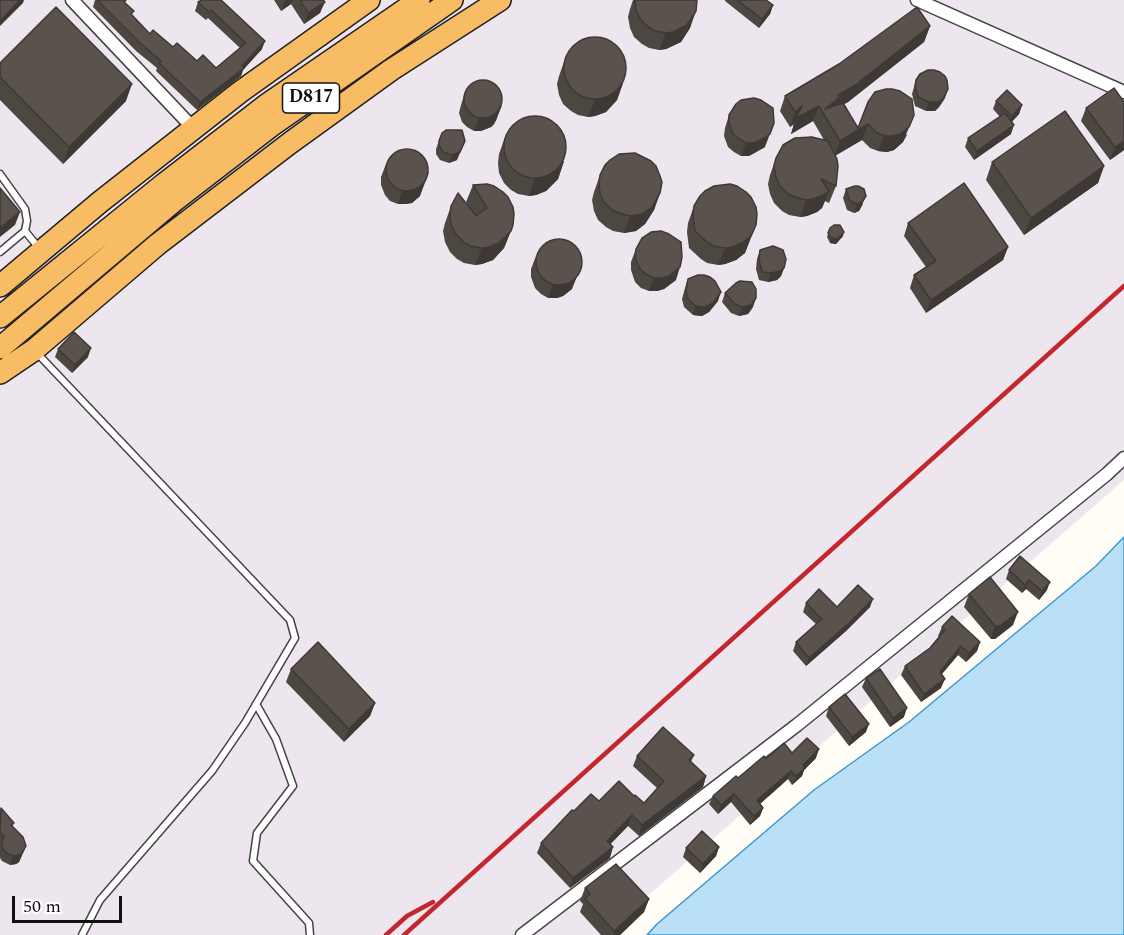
<!DOCTYPE html>
<html>
<head>
<meta charset="utf-8">
<style>
  body { margin:0 }
  #map { position:relative; width:1124px; height:935px; overflow:hidden; background:#fffdf5; font-family:Spectral,serif }
  canvas { display:block }
  .scale { position:absolute; left:12px; top:896px; width:110px; height:27px; box-sizing:border-box; border:3px solid #111; border-top:0; padding-left:8px; font-size:18px; line-height:21px; white-space:nowrap; color:#111; -webkit-text-stroke:4px #fff; paint-order:stroke }
</style>
</head>
<body>
<div id="map">
<canvas width="1124" height="935"></canvas>
<div class="scale">50 m</div>
</div>
<script>
const ctx = document.querySelector('canvas').getContext('2d');
ctx.lineJoin = 'round';
function paint(path, color) { ctx.fillStyle = color; ctx.fill(path, 'evenodd'); }
function stroke(path, color, width, dash) { ctx.strokeStyle = color; ctx.lineWidth = width; ctx.lineCap = dash ? 'butt' : 'round'; ctx.setLineDash(dash || []); ctx.stroke(path); }
function drawText(font, color, halo, rows, align = 'center') {
  ctx.font = font + ' Spectral,serif'; ctx.lineWidth = 6; ctx.setLineDash([]); ctx.textBaseline = 'middle'; ctx.strokeStyle = halo; ctx.fillStyle = color; for (const [text, x, y, turn = 0] of rows) {
    ctx.save(); ctx.translate(x, y); ctx.rotate((+turn || 0) * Math.PI / 180); ctx.textAlign = isNaN(turn) ? turn : align; if (halo) ctx.strokeText(text, 0, 0); ctx.fillText(text, 0, 0); ctx.restore();
  }
}
const industrial = new Path2D(`
  M0,0H1124V480L603,935H0Z`);
const water = new Path2D(`
  M1124,537V935H647L657,924L814,790L909,722L1096,566Z`);
const service = new Path2D(`
  M0,174L25,209L27,221L25,231
  M0,252L25,231L39,248
  M36,352L290,620L295,638L245,723L212,771L100,900L82,935
  M256,704L276,739L293,786L257,833L253,861L309,923L310,935`);
const minor = new Path2D(`
  M72,0L194,129
  M917,0L1124,92
  M522,935L797,725L1107,474L1124,458`);
const trunk = new Path2D(`
  M0,286L100,202L240,92L369,0
  M0,317L164,184L265,106L419,0
  M0,348L174,201L271,126L452,0
  M0,373L34,350L158,244L290,143L391,70L500,0`);
const rail = new Path2D(`
  M386,935L407,916L433,902
  M404,935L1124,286`);
const wall = new Path2D(`
  M95,0H126L125,3L132,16L150,34L197,61L216,68L240,48L208,18L206,20L195,11L198,2L202,0L262,49L243,70L241,76L197,110L156,71L157,68L136,51L93,7Z
  M274,0H323L320,13L304,24L291,4L281,11Z
  M633,0H697L690,28L681,42L666,49L659,50L649,48L642,44L634,37L630,28L628,17L630,9Z
  M725,0H766L773,5L770,14L759,28L725,1Z
  M930,26L924,42L848,102L844,104L858,128L868,102L907,135L903,142L894,150L887,152L878,151L870,148L862,140L835,156L836,186L829,203L825,201L822,208L817,212L807,216L800,217L789,215L782,211L774,203L770,194L768,184L770,175L776,158L824,140L813,121L791,134L794,124L790,127L780,111L785,96Z
  M565,59L623,83L617,100L606,112L595,116L588,117L578,115L571,111L563,104L559,95L557,84L559,76Z
  M0,63L126,101L63,164L0,100Z
  M916,80L945,98L939,107L935,111H926L915,106L912,94Z
  M465,92L497,118L494,124L491,127L481,131H474L467,127L462,122L459,113L461,105Z
  M996,101L1022,105L1019,114L1012,122L1011,134L974,160L965,147L968,138L1000,117L993,109Z
  M1086,108L1124,150L1110,160L1081,121Z
  M729,115L765,147L749,156H741L734,152L728,147L724,136L725,128Z
  M442,133L457,160L449,163L440,160L436,154V149Z
  M505,137L564,161L558,179L546,191L536,195L529,196L518,194L511,190L504,183L499,173L498,163L499,154Z
  M992,162L1104,166L1098,183L1024,235L986,180Z
  M386,164L420,196L412,203L405,204H398L390,201L385,195L381,185V177Z
  M600,175L660,193L654,210L645,224L636,231L624,233L613,231L606,227L598,220L594,211L592,200L594,192Z
  M473,185L513,225L504,248L493,260L482,264L475,265L464,263L457,259L450,252L445,242L443,231L445,223L451,206L474,214L466,202Z
  M846,189L863,204L859,211L854,213L847,210L843,198Z
  M694,206L749,242L745,253L736,260L725,264L718,265L707,263L701,259L689,248L687,232L688,223Z
  M908,223L1008,247L1003,260L926,313L910,288L914,275L926,267L904,236Z
  M830,228L843,236L836,244L830,243L827,237Z
  M636,249L676,280L664,289L657,291H649L641,288L635,282L631,270V262Z
  M760,250L784,268L781,276L777,280L768,282L759,280L756,269L757,259Z
  M536,256L572,289L563,296L557,298H548L541,294L535,288L531,277V269Z
  M688,279L718,301L709,312L702,316L693,315L684,307L682,299L685,288Z
  M725,293L753,307L748,314L739,316L731,313L722,302Z
  M58,349L88,357L72,373L55,357Z
  M1020,556L1047,590L1039,600L1026,589L1022,593L1006,579L1009,570Z
  M969,594L1013,625L995,639H991L964,607Z
  M806,603L837,607H870L846,631L806,666L793,651L796,642L816,624L803,612Z
  M942,627L980,642L977,651L966,662L958,655L941,675V688L921,702L901,675L905,666L930,648L939,637L938,636Z
  M291,669L375,703L370,716L344,742L286,682Z
  M866,678L904,717L890,727L862,687Z
  M829,707L866,732L849,746L826,716Z
  M792,753L816,758L804,770L802,776L792,785L788,779L760,804L763,808L760,816L750,825L731,802L718,814L709,804L713,796L766,759Z
  M694,755L691,762L706,776L703,787L639,836L628,826L610,844V858L570,888L537,853L541,843L574,811L599,801L634,796L644,803L657,788L633,766L637,756Z
  M0,809L14,823L12,827L26,846L19,862L16,864L10,865L2,861L0,858Z
  M719,847L716,856L700,873L683,857L686,848Z
  M585,888L649,899L644,912L620,935H601L580,912L583,904L580,901Z`);
const shadedWall = new Path2D(`
  M20,0H24L23,3L0,26V21Z
  M285,0H292L291,4L281,11Z
  M325,2L320,13L304,24L308,13Z
  M773,5L770,14L759,28L762,19Z
  M696,11L690,28L681,42L666,49L659,50L666,33Z
  M930,26L924,42L848,102L836,109H825L838,95Z
  M265,41L262,49L243,70L241,76L197,110L200,102L242,66Z
  M623,83L617,100L606,112L595,116L588,117L595,100Z
  M132,84L126,101L63,164L69,147Z
  M948,89L945,98L939,107L935,111H926L929,102Z
  M502,105L497,118L494,124L491,127L481,131H474L479,118Z
  M1022,105L1019,114L1008,125L1012,116Z
  M802,106H819L813,121L791,134L794,124L790,127L795,112Z
  M912,120L903,142L894,150L887,152L878,151L884,136Z
  M774,123L765,147L749,156H741L746,143Z
  M868,124L862,140L834,156L840,141Z
  M1014,125L1011,134L974,160L977,151Z
  M465,141L457,160L449,163L452,155Z
  M1124,141V150L1110,160L1115,147Z
  M564,161L558,179L546,191L536,195L529,196L535,178Z
  M1104,166L1098,183L1024,235L1031,218Z
  M429,172L420,196L412,203L405,204H398L402,191Z
  M829,191L822,208L817,212L807,216L800,217L806,200Z
  M660,193L654,210L645,224L636,231L624,233L630,216Z
  M866,196L859,211L854,213L857,204Z
  M20,212L15,225L0,237V228Z
  M756,225L745,253L736,260L725,264L718,265L725,248Z
  M511,231L504,248L493,260L482,264L475,265L482,248Z
  M844,232L843,236L836,244L830,243L831,238Z
  M1008,247L1003,260L926,313L931,300Z
  M582,264L572,289L563,296L557,298H548L553,285Z
  M680,267L676,280L664,289L657,291H649L654,278Z
  M784,268L781,276L777,280L768,282L771,273Z
  M721,292L718,301L709,312L702,316L693,315L696,306Z
  M756,298L753,307L748,314L739,316L742,307Z
  M91,348L88,357L72,373L75,365Z
  M1029,580L1026,589L1022,593L1025,585Z
  M1050,582L1047,590L1039,600L1042,591Z
  M873,599L870,607L846,631L806,666L809,658Z
  M1018,612L1013,625L995,639H991L995,626Z
  M980,642L977,651L966,662L969,653Z
  M961,646L958,655L936,681L940,672Z
  M945,679L941,688L921,702L924,694Z
  M375,703L370,716L344,742L349,729Z
  M907,708L904,717L890,727L893,718Z
  M869,724L866,732L849,746L852,737Z
  M819,749L816,758L804,770L802,776L792,785L796,776L803,765Z
  M791,771L788,779L754,809L757,800Z
  M706,776L703,787L639,836L642,825Z
  M734,794L731,802L718,814L721,805Z
  M763,808L760,816L750,825L754,816Z
  M632,815L628,826L603,852L607,841Z
  M26,846L19,862L16,864L10,865L13,856Z
  M613,847L610,858L570,888L573,878Z
  M719,847L716,856L700,873L703,864Z
  M649,899L644,912L620,935H613L614,931Z`);
const building = new Path2D(`
  M0,0H20L0,21Z
  M97,0H126L124,2L134,11L131,14L150,34L153,30L173,47L177,43L197,61L203,55L216,68L246,43L211,10L209,12L198,2L202,0H221L265,41L242,66L244,68L200,102L159,63L161,61L139,42Z
  M300,0H323L325,2L308,13Z
  M635,0H697L696,11L687,25L673,32L666,33L655,31L648,27L641,20L636,11Z
  M737,0H766L773,5L762,19Z
  M56,7L132,84L69,147L0,77V63Z
  M917,7L930,26L854,86L838,95L840,97L825,109L843,103L858,128L868,102L875,92L886,89H892L900,91L912,99L914,115L912,120L909,127L900,134L892,136H884L876,132L868,124L840,141L819,106L796,118L802,106L795,112L785,96L839,64Z
  M564 68a31 31 0 1 1 62 0a31 31 0 1 1-62 0Z
  M928,70H934L940,72L945,76L947,80L948,89L943,99L938,102H929L918,97L915,86L916,80L920,74Z
  M464 99a19 19 0 1 1 38 0a19 19 0 1 1-38 0Z
  M1114,88L1124,102V141L1115,147L1086,108Z
  M1007,90L1022,105L1012,116L996,101Z
  M754,98L761,100L773,108L774,123L770,134L766,137L754,143H746L739,139L733,134L729,123V115L736,104L741,100Z
  M1065,111L1104,166L1031,218L992,162Z
  M1005,113L1014,125L977,151L968,138Z
  M504 147a31 31 0 1 1 62 0a31 31 0 1 1-62 0Z
  M446,130H462L465,141L460,152L452,155L443,152L439,145V141L442,133Z
  M812,137L828,141L837,159L838,166L836,186L821,179L829,191L823,195L813,199L806,200L795,197L788,194L780,186L776,177L774,166L776,158L783,145L795,138Z
  M386 170a21 21 0 1 1 42 0a21 21 0 1 1-42 0Z
  M635,153L651,161L656,166L660,176L662,182L660,193L652,207L642,214L630,216L619,213L612,210L604,202L600,194L599,183L600,175L605,165L610,160L619,154Z
  M964,183L1008,247L931,300L914,275L936,261L908,223Z
  M487,184L494,186L503,192L508,197L513,207L514,214L513,225L511,231L499,243L489,247L482,248L470,246L464,242L456,234L451,225L450,214L451,206L458,193L476,216L487,208L473,185Z
  M730,184L737,186L746,192L751,197L756,207L757,214L756,225L751,236L742,243L732,247L725,248L714,246L707,242L695,231L693,214L694,206L700,196L705,191L714,186Z
  M855,186H858L864,189L866,196L862,202L857,204L850,201L846,189Z
  M0,188L20,212L0,228Z
  M834,225H840L844,232L838,239L831,238L828,233L830,228Z
  M661,231L669,234L681,242L682,257L680,267L669,276L662,278H654L646,274L640,269L635,257L636,249L642,238L651,232Z
  M536 262a23 23 0 1 1 46 0a23 23 0 1 1-46 0Z
  M773,246L783,250L786,259L784,268L780,271L771,273L762,272L759,260L760,250Z
  M698,275H704L710,277L715,281L721,292L713,303L705,307L696,306L688,299L686,290L688,279Z
  M740,281L752,282L756,289V298L751,305L742,307L735,304L725,293L736,283Z
  M74,332L91,348L75,365L58,349Z
  M1020,556L1050,582L1042,591L1029,580L1025,585L1009,570Z
  M990,577L1018,612L1000,626H995L969,594Z
  M858,585L873,599L849,623L809,658L796,642L822,619L806,603L819,589L837,607Z
  M952,616L980,642L969,653L961,646L940,672L945,679L924,694L905,666L930,648L945,630L942,627Z
  M318,642L375,703L349,729L291,669Z
  M880,669L907,708L893,718L866,678Z
  M845,694L869,724L852,737L829,707Z
  M663,727L694,755L689,760L706,776L642,825L632,815L607,841L613,847L573,878L541,843L572,810L574,811L591,794L599,801L619,781L634,796L635,795L644,803L664,781L637,756Z
  M807,738L819,749L803,765L805,768L796,776L791,771L757,800L763,808L754,816L734,794L721,805L713,796L736,776L738,778L764,756L766,759L784,743L792,753Z
  M1,808L14,823L11,825L23,837L26,846L22,853L19,855L13,856L5,852L2,848V842L4,836L0,832Z
  M702,831L719,847L703,864L686,848Z
  M616,864L649,899L614,931L585,899L590,894L585,888Z`);
const shields = [
  [311,98,57]
];
const shieldNames = [
  ["D817",311,98]
];
paint(industrial, '#eee6ef');
paint(water, '#b9e0f7');
stroke(water, '#3f96cf', 1.5);
stroke(service, '#444', 9);
stroke(minor, '#444', 15);
stroke(trunk, '#222', 24);
stroke(service, '#fff', 6);
stroke(minor, '#fff', 12);
stroke(trunk, '#f7bc64', 21);
stroke(rail, '#c4262e', 4.5);
paint(wall, '#4d4742');
paint(shadedWall, '#3f3936');
paint(building, '#5a524d');
stroke(building, '#3f3936', 1.5);
for (const [x, y, w] of shields) { const box = new Path2D(); box.roundRect(x - w / 2, y - 15, w, 30, 4.5); ctx.fillStyle = '#fff'; ctx.fill(box); stroke(box, '#111', 1.5); }
drawText('bold 18px', '#111', null, shieldNames);
</script>
</body>
</html>
